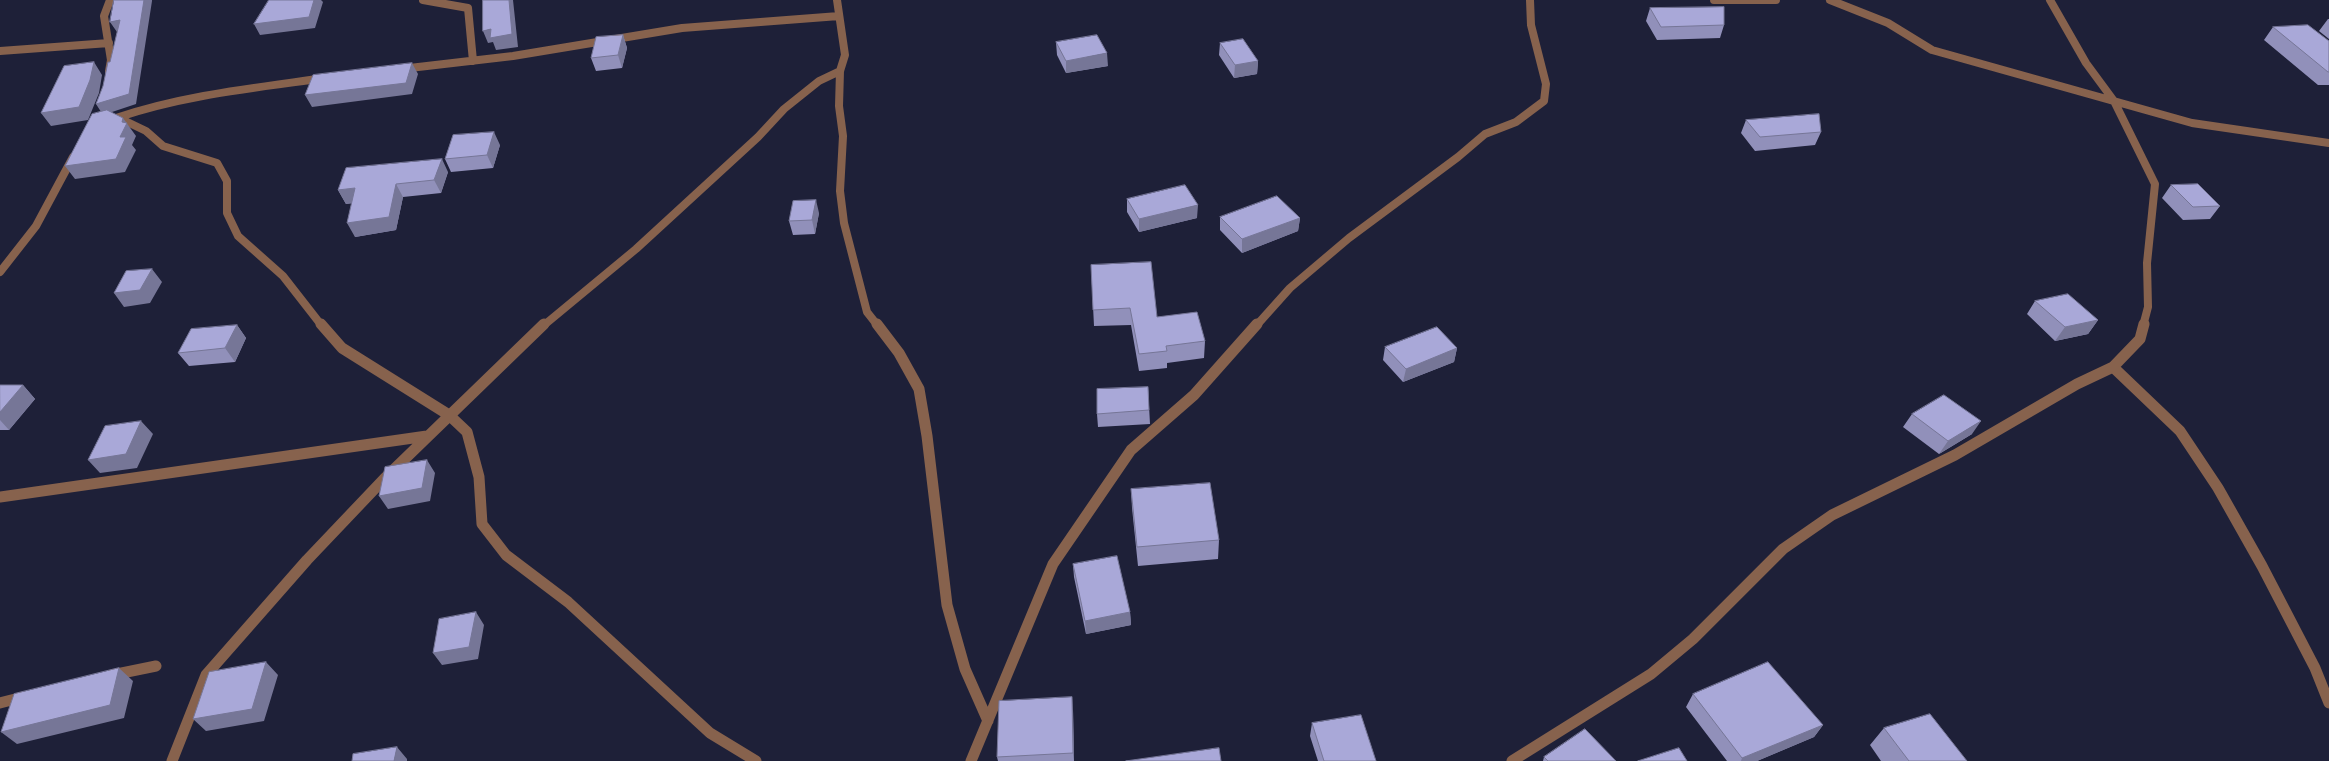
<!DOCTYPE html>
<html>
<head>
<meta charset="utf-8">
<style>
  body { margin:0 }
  canvas { display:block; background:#1e2038 }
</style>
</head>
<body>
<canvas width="2329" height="761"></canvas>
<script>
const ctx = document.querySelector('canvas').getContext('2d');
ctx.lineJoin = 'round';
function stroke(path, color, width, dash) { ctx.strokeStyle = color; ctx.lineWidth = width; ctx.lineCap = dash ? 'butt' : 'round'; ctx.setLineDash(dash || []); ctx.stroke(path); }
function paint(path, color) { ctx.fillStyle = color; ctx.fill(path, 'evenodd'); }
const streetFar1 = new Path2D(`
  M423,0L468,8L473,61
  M837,0L845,55L840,71L839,106L843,136L840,191L844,223L867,312L878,326
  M1714,0H1776
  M1830,0L1888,23L1932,50L2192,123L2329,143
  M2050,0L2086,63L2114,101L2155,184L2147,263L2148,307L2143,326
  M0,51L109,43
  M401,69L513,56L682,28L839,16
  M109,71L111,60L104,16L110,0
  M116,118C184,95 254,88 325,78
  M119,118L146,131L163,146L217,163L227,181V213L238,236L283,276L322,326
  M0,272L36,226L73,157
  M543,326L636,249L758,137L784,109L819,81L840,71
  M1256,326L1290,288L1349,238L1458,157L1485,134L1516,122L1544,101L1546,84L1531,25L1530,0`);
const street = new Path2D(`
  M321,324L342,348L449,415L467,432L479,477L482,524L506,555L568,602L710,733L756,761
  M877,324L899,353L919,389L927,436L947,605L965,669L988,721
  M2113,367L2180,431L2218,488L2262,566L2315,668L2329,703
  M0,497L427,436
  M112,675L156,666
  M0,703L23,697
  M172,761L206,675L307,560L384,479L544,324
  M971,761L1053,564L1131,450L1194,395L1257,324
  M1512,761L1651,674L1693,639L1783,549L1832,515L1955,455L2077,384L2113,367L2140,339L2144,324`);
const wall = new Path2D(`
  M1650,8L1724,25L1720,38L1657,40L1646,21Z
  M2328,19H2329V39L2319,31Z
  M2273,27L2329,41V85H2318L2264,40Z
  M623,35L627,48L622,68L596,71L591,58Z
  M1056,42L1108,66L1066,73L1057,55Z
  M1220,43L1258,61L1257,74L1234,78L1219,55Z
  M1746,120L1821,132L1815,145L1755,151L1741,133Z
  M500,145L493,168L451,172L445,159Z
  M448,172L441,193L403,197L396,230L355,237L352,203L346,204L338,190Z
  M2171,185L2220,206L2210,219L2183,220L2162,198Z
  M1127,199L1197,218L1139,232L1127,212Z
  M819,213L815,234L793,235L789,221Z
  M1220,217L1300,218L1298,231L1242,253L1220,230Z
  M1091,265L1157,317L1205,341L1204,358L1167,363V368L1139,371L1131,325L1094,326Z
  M2035,301L2098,320L2088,334L2055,341L2027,314Z
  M237,325L246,338L235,362L189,366L178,353Z
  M1385,347L1457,348L1454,362L1403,382L1383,360Z
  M0,385H23L35,399L9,430H0Z
  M1148,387L1150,424L1098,427L1097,414Z
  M1912,414L1972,434L1939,454L1903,427Z
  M1131,489L1219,540L1218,559L1138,566L1132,508Z
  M1073,564L1130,612L1131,625L1086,634L1074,577Z
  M1693,694L1823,725L1814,737L1757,761H1727L1686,707Z
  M1073,710L1074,761H998L997,757Z
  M1312,723L1376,761H1318L1310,736Z
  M1884,728L1967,761H1881L1870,745Z
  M1544,757L1616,761H1543Z`);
const shadedWall = new Path2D(`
  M144,0H152V1L136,104L103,115L96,104Z
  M314,0H321L323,2L315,28L260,35L254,24Z
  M509,0H513L518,47L496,50L493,42L488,43L483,31L491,29Z
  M120,20L127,30L117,32L110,22Z
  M623,35L627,48L622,68L618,55Z
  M1107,53L1108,66L1066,73V61Z
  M1258,61L1257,74L1234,78L1235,65Z
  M94,62L102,75L99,93L88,120L51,126L41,113Z
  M412,63L418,74L412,94L312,107L305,95Z
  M123,118L136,136L132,145L136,150L125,172L75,179L65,166L120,137Z
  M494,132L500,145L493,168L487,155Z
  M442,159L448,172L441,193L434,180Z
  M396,184L403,197L396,230L355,237L347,223Z
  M355,188L363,202L346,204L338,190Z
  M816,200L819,213L815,234L812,220Z
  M1198,205L1197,218L1139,232V219Z
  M1300,218L1298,231L1242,253V239Z
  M152,269L162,282L150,303L124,307L114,293Z
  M2098,320L2088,334L2055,341L2065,327Z
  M237,325L246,338L235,362L225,348Z
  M1457,348L1454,362L1403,382L1406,369Z
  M23,385L35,399L9,430L0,420V412Z
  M141,421L153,434L137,468L100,473L88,460Z
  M1981,421L1972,434L1939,454L1948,441Z
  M427,460L435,473L430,501L388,509L379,496Z
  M476,612L484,625L478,659L442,665L433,653Z
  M1130,612L1131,625L1086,634L1085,621Z
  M266,662L278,675L264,721L206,731L193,719Z
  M119,668L133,681L124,718L17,744L1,732Z
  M1072,697L1073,710L1074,761L1073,753Z
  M1823,725L1814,737L1757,761H1741L1742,758Z
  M397,747L407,759V761H394Z`);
const building = new Path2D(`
  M114,0H144L129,94L96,104L103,86L108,62H110L120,20L110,22Z
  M269,0H314L309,17L254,24Z
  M483,0H509L512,34L490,38L491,29L483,31Z
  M1724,7V25L1661,27L1650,8Z
  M2308,25L2329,41V72H2328L2273,27Z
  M623,35L618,55L591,58L596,37Z
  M1097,35L1107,53L1066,61L1056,42Z
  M1243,39L1258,61L1235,65L1220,43Z
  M94,62L90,80L79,107L41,113L64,66Z
  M412,63L406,83L305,95L313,75Z
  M107,110L123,118L122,122L127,123L120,137H126L116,159L65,166L92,114Z
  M1819,114L1821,132L1760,137L1746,120Z
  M494,132L487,155L445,159L453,135Z
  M442,159L434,180L396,184L389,217L347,223L355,188L338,190L346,168Z
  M2198,184L2220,206L2193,207L2171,185Z
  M1185,185L1198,205L1139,219L1127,199Z
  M1277,196L1300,218L1242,239L1220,217Z
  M816,200L812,220L789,221L793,201Z
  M1151,262L1157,317L1197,312L1205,341L1166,346L1167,351L1139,354L1130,308L1093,310L1091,265Z
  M152,269L140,290L114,293L126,271Z
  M2068,294L2098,320L2065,327L2035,301Z
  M237,325L225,348L178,353L191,329Z
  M1437,327L1457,348L1406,369L1385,347Z
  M0,385H23L0,412Z
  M1148,387L1149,410L1097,414V389Z
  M1944,395L1981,421L1948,441L1912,414Z
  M141,421L126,454L88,460L105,426Z
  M427,460L422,488L379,496L385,467Z
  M1210,483L1219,540L1137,547L1131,489Z
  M1117,556L1130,612L1085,621L1073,564Z
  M476,612L469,647L433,653L439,619Z
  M266,662L252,709L193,719L209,672Z
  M1768,662L1823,725L1742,758L1693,694Z
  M119,668L110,705L1,732L14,694Z
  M1072,697L1073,753L997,757L999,701Z
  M1930,714L1967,761H1909L1884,728Z
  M1361,715L1376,761H1324L1312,723Z
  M1585,729L1616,761H1548L1544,757Z
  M397,747L394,761H352L353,754Z
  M1219,748L1221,761H1126Z
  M1679,748L1687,761H1638Z`);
stroke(streetFar1, '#87624d', 8);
stroke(street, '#87624d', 11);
paint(wall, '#9190ba');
paint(shadedWall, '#767697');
paint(building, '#a9a8d8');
stroke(building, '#767697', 1);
</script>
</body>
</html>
